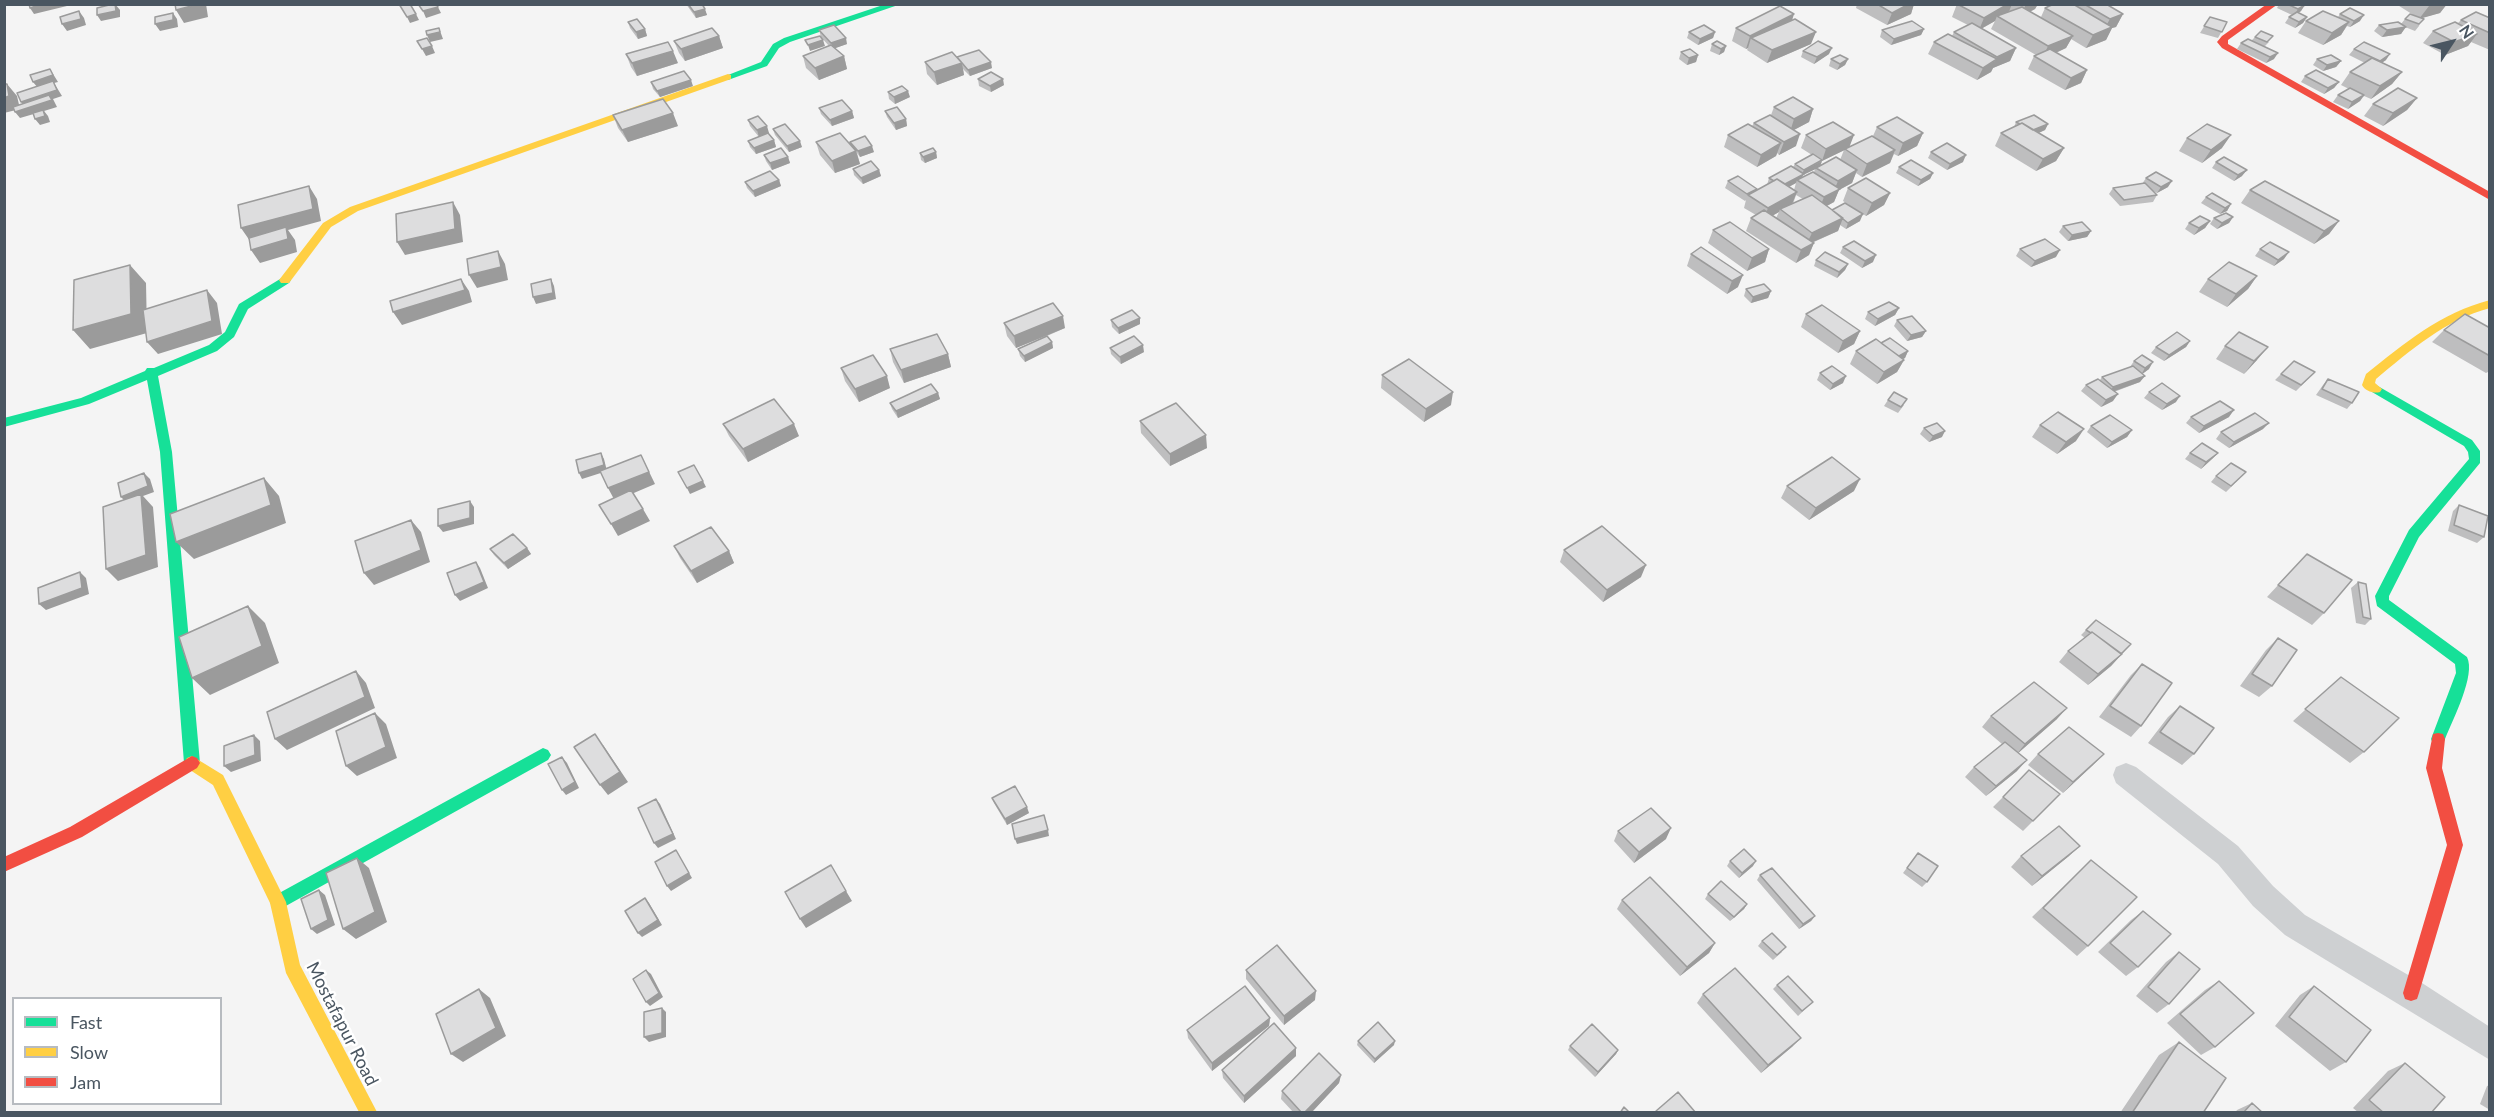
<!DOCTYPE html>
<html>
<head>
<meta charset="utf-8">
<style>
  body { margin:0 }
  #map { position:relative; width:2494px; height:1117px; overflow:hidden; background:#f4f4f4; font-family:Lato,sans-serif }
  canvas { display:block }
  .frame { position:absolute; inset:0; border:6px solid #4a5661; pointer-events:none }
  .legend { position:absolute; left:12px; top:997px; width:210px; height:108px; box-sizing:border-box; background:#fff; border:2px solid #b7bbc0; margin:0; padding:8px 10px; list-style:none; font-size:18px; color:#4a5661 }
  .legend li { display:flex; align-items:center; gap:12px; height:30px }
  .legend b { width:30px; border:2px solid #b7bbc0 }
  .north { position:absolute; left:2422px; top:12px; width:60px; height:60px; -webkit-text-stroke:4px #fff; paint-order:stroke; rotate:55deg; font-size:16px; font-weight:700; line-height:24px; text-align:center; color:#4a5661 }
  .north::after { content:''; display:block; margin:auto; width:21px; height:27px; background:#4a5661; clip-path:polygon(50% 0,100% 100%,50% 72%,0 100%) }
</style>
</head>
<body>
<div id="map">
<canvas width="2494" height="1117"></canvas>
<div class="frame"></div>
<ul class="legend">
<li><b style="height:8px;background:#16e098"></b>Fast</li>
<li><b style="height:8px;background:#ffcf43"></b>Slow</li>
<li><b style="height:8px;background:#f24e42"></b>Jam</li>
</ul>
<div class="north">N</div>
</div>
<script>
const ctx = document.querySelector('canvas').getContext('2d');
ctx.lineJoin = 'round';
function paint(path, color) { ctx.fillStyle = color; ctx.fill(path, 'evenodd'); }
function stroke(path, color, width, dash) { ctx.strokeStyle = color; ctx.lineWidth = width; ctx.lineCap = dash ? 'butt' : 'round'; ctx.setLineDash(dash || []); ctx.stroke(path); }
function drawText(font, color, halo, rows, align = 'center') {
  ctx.font = font + ' Lato,sans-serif'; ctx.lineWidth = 5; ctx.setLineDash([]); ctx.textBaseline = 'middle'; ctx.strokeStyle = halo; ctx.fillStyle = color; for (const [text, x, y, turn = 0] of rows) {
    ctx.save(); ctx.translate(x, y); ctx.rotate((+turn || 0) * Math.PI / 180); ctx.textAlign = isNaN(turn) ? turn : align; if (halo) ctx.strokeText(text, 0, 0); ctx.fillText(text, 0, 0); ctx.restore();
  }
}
const street = new Path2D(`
  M2126,763L2136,767L2238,846L2273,886L2305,915L2422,983L2490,1027V1060L2285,935L2253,906L2218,864L2116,783L2113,775L2116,767Z`);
const fast = new Path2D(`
  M886,4H901L790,42L779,48L767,66L728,80L723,77L761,62L773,44L784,38Z
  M285,276L291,280L289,283L248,309L234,337L217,351L158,376L172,452L200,763L197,768L192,770L187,768L184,763L160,452L147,380L89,404L4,427V418L81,398L145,371L147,368H154L209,345L225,332L239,304Z
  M2376,385L2472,440L2480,451V463L2419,537L2389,596V600L2467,657C2476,675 2453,719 2445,739L2443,744L2438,745L2433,744L2431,739L2456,673L2455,664L2377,606L2375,596L2409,530L2469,459L2468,452L2464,446L2372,392L2370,389L2372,386Z
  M543,748L548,750L551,755L548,760L284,907L278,910L272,907L270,902L272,897Z`);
const slow = new Path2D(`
  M728,74L731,75V79L358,211L331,227L289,283H281L279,280L323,223L350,207Z
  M2490,300V308C2445,320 2411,350 2376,379L2375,383L2382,389L2380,392C2374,394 2365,391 2362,385L2366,374C2405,343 2440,313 2490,300Z
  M192,756L223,775L286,902L300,965L377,1112H359L286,973L270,903L213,785L187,768L184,763L187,758Z`);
const jam = new Path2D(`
  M2267,4H2278L2228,40V44L2490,192V200L2222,48L2217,42L2222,36Z
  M2438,733L2443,734L2445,739L2442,768L2463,845L2419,993L2417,999L2411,1001L2405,999L2403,993L2447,845L2426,768L2433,734Z
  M192,756L197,758L200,763L197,768L82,837L4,872V857L70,827Z`);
const wall = new Path2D(`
  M686,4H702L707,15L696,18Z
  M1857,4H1914L1911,14L1887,25L1856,8Z
  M1957,4H2038L2035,9L2030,12L2041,17L2045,8L2054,4H2106L2123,14L2116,27L2112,28L2106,40L2086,48L2071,39L2066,48L2056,53L2087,70L2081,83L2065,90L2028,69L2034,56L2036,55L1991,29L1995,21L1981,29L2016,48L2010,61L1993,68L1991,72L1977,80L1928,54L1934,42L1952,36L1954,32L1968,25L1952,17Z
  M2279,4H2304L2301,11L2298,13L2307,17L2303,23L2295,28L2285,23L2289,17L2292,15L2277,8Z
  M2396,4H2447L2440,13L2421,18L2419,26L2415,31L2405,27L2401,34L2382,37L2374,31L2379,25L2401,24L2405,19L2415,16Z
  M2340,14L2360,21L2350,27L2347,26L2341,35L2323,45L2298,33L2306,21L2338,17Z
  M2210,17L2227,22L2218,38L2200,33Z
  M2490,18V50L2471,42L2468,46L2445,55L2423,43L2433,31L2458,23L2461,20Z
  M1792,21L1811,44L1767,63L1747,50L1748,48L1746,49L1732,41L1736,28Z
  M628,22L645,29L647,36L638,39L630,28Z
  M1924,29L1921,35L1891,45L1880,37L1882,30Z
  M819,30L847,44L835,48L844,56L847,69L819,80L806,68L803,56L829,46L821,37Z
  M1689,32H1715L1713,38L1698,45L1687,38Z
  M719,36L723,48L685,61L679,53L674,41Z
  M2255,37L2269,42L2265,46L2274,59L2266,63L2237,49L2241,43L2252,40Z
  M1712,44L1726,46L1724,52L1719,55L1710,51Z
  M2354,49L2386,60L2382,63L2402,72L2392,84L2371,99L2364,96L2360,101L2348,109L2333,102L2338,95L2349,89L2341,85L2350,72L2365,63L2349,55Z
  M1803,51L1829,54L1814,64L1801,57Z
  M1681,52L1698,55L1696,62L1687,65L1679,59Z
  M626,54L678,63L637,76L631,67Z
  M957,57L992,68L970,76L963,69L964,75L937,85L927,74L925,62Z
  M1831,59H1848L1845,65L1837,70L1829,66Z
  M2317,59L2341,61L2336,67L2323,71L2313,65Z
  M2305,76L2339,82L2334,88L2324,94L2301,82Z
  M978,79L1004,85L991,92L979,86Z
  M651,82L693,86L660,97L653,89Z
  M888,92L910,97L895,104L889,99Z
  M2417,98L2407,110L2383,126L2364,116L2373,104Z
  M1774,107L1813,109L1809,122L1794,130L1796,146L1779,155L1777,153L1776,156L1757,167L1724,147L1728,135L1752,126L1754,123L1771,115Z
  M819,108L852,111L854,118L832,126L821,114Z
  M885,111L906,119L907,126L896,130L887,117Z
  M613,115L678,126L628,142L618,128Z
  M748,120L769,133H768L774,140L776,147L756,154L750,147L748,141L759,137L750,126Z
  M2016,122L2048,124L2045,130L2038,133L2064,148L2056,161L2036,171L1995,146L2001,133L2014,127Z
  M1877,127L1923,133L1917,146L1898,156L1894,154L1890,163L1862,177L1856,173L1852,183L1839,190L1834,202L1827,206L1832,210L1860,221L1846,229L1840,225L1838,231L1814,242L1809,255L1796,263L1746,231L1751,218L1756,215L1744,208L1746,200L1745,201L1725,188L1728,181L1757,190L1767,185L1769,178L1793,167L1795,164L1812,155L1801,148L1806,135L1849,147L1873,136ZM1844,150L1840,160L1820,165L1822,161ZM1815,169L1814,172L1802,177L1803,175ZM1796,183L1794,190L1789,187ZM1796,195L1803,199L1793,204ZM1779,212L1776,218L1772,216Z
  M773,129L802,147L789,152L775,135Z
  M2187,138L2222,148L2202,163L2179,151Z
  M816,142L852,146L850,142L874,152L860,157L857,153L860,164L835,173L820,155Z
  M936,152L937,158L925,163L921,160L920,153Z
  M1931,152L1963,162L1947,170L1928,158Z
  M764,155L788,157L790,163L772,170L766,161Z
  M2216,162L2242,176L2234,181L2212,168Z
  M1899,167L1933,173L1930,179L1918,186L1896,173Z
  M853,169L879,170L881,176L863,184L854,175Z
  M2146,178L2168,187L2157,193L2151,190L2157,195L2153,202L2120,206L2109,194L2113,188L2142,184Z
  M779,180L781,186L755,197L747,188L745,182Z
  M1848,188L1890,193L1884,205L1866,216L1843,201Z
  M2250,190L2339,221L2329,234L2314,244L2241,203Z
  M2206,197L2231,204L2227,211L2220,214L2201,203Z
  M2233,217L2229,223L2217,229L2210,224L2214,218Z
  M2210,221L2205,228L2194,235L2185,229L2189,223Z
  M2063,226L2091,231L2087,237L2068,241L2059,232Z
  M1713,230L1769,249L1765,262L1747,271L1708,243Z
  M1701,247L1738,287L1727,294L1687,266L1691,254Z
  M1843,247L1873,262L1862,268L1840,253Z
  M2020,249L2056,257L2031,267L2016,256Z
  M2260,249L2284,259L2274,266L2255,256Z
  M1816,260L1848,264L1845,270L1837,278L1814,266Z
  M2257,276L2248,289L2227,307L2199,292L2208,279Z
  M1746,289L1771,291L1768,298L1751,303L1744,296Z
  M1899,308L1895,315L1875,326L1865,319L1868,312Z
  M1806,314L1860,331L1854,344L1838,353L1801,327Z
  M1140,318V324L1119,334L1112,327L1111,320Z
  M1897,320L1926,331L1922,337L1907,341L1894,326Z
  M1004,323L1065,328L1047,336L1052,342L1053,348L1025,362L1020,356L1018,349L1046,336L1016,348L1007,336Z
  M2490,328V371L2486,373L2432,342L2444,330Z
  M2190,341L2186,347L2164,361L2151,353L2156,347Z
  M1881,343L1908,351L1905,358L1903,359L1904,360L1897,372L1877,384L1850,364L1856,351Z
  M2225,346L2257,360L2244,374L2216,359Z
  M1110,348L1144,352L1121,364L1111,354Z
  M890,349L948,354L951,367L904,383L893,362Z
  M2134,361L2149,369L2142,374L2140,382L2114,392L2113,401L2101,407L2081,391L2086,385L2100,380L2102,377L2130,367Z
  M841,368L890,388L859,402L845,381Z
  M1820,373L1843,383L1830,390L1817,380Z
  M2281,374L2309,378L2296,391L2275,380Z
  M1382,375L1451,405L1424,422L1381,388Z
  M2328,379L2352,403L2347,409L2316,395L2323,385Z
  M2149,392L2176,402L2162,410L2144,398Z
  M938,393L940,399L898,418L892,409L890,403Z
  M1888,400L1904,405L1898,413L1884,406Z
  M2191,417H2229L2199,433L2186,423Z
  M1140,421L1207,448L1170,466L1141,433Z
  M723,424L799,436L748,462L729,436Z
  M2040,425L2076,441L2057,454L2032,437Z
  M2091,426L2132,430L2127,437L2107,448L2087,432Z
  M1924,428L1942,437L1929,442L1920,434Z
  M2263,429L2229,448L2216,439L2221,432Z
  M2190,453H2218L2212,459L2201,469L2185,459Z
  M2216,476L2240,478L2226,492L2211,482Z
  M1787,486L1854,491L1809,520L1781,498Z
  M2459,505L2484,537L2477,543L2448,531L2453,511Z
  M674,546L729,551L734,563L697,583L680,558Z
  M527,548L531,554L508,569L494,555L490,549Z
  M1564,550L1641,577L1603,602L1560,562Z
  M2307,554L2324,613L2312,625L2267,597Z
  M2358,582L2371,619L2365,625L2356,623L2351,588Z
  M2086,630L2122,654L2111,666L2088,685L2059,662L2068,651L2085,638L2081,635Z
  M2278,638L2272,686L2259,697L2240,686L2266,650Z
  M2142,664L2141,726L2131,737L2099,717L2131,675Z
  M2341,677L2364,752L2350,763L2293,721Z
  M2180,706L2194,754L2182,765L2148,743L2168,717Z
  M1991,716L2057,719L2018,753L2017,771L1986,796L1965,777L1974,767L2002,744L1982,727Z
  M2038,754L2093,765L2063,793L2028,765Z
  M2060,794L2023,831L1993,807L2003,797Z
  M992,798L1029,813L1007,825L994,803Z
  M1618,831L1666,839L1634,863L1614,841Z
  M1918,853L1927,882L1922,887L1903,873Z
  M2021,856H2069L2032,886L2011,867Z
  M2091,860L2088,946L2077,956L2032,917Z
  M1730,861L1753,866L1739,878L1727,866Z
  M1760,875L1815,916L1811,921L1799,929L1757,880Z
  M1708,894L1747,904L1744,909L1730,921L1705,899Z
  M1622,900L1715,943L1709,953L1680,976L1617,909Z
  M2143,911L2138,967L2126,976L2098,952L2131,920Z
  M1762,941L1782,952L1773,960L1758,946Z
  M2179,952L2169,1004L2157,1013L2136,996L2166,962Z
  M1246,970L1315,1000L1284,1025L1246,979Z
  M2219,981L2215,1047L2201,1055L2167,1023L2205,990Z
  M1777,985L1813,1002L1798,1016L1773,989Z
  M2314,986L2346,1062L2330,1071L2275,1026L2300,995Z
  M1703,994L1793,1046L1761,1073L1697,1003Z
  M1270,1018L1269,1026L1212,1071L1188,1038L1187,1030Z
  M1358,1041L1394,1045L1374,1063L1357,1045Z
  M2179,1042L2203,1113H2120L2159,1055Z
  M1570,1046L1618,1050L1616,1054L1595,1077L1568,1050Z
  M1296,1048V1056L1244,1103L1223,1078L1222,1070Z
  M2405,1063L2431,1113H2359L2353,1108L2388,1071Z
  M1341,1075L1339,1083L1311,1113H1294L1281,1099L1282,1091Z
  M2490,1085V1110L2480,1104L2487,1086Z
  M2252,1103L2263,1113H2235L2237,1110Z`);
const shadedWall = new Path2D(`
  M42,4H67V6L34,14L30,8Z
  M115,4L120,10V17L101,21L97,15Z
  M199,4H206L208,17L184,23L176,10Z
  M1909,4H1914L1911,14L1887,25L1892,13Z
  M2008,4H2012L2008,14L1997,16L1995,21L1979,30L1984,18Z
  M2026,4H2038L2035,9L2021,16Z
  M2435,4H2447L2440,13L2419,19L2429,6Z
  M2305,5L2301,11L2294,16L2298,9Z
  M438,7L441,13L426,18L423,11Z
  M705,9L707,15L696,18L694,12Z
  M79,11L84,18L86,25L67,31L62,24Z
  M173,13L177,19L178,27L160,31L155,24Z
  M416,14L419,20L410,23L407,17Z
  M1794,14L1790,27L1751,38L1748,48L1746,49L1750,36Z
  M2123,14L2116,27L2112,28L2106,40L2086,48L2093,35L2103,31L2110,19Z
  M2364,15L2360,21L2350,27L2354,21Z
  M2307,17L2303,23L2295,28L2299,22Z
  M2349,22L2341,35L2323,45L2332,33Z
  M2406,27L2401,34L2382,37L2387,30Z
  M439,28L443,39L430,42L427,35Z
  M645,29L647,36L638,39L636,32Z
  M1924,29L1921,35L1891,45L1894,39Z
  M1715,32L1713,38L1698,45L1700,39Z
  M1816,32L1811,44L1767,63L1772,50Z
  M2477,34L2468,46L2445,55L2454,42Z
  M719,36L723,48L685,61L681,49Z
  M2073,36L2066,48L2042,59L2048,46Z
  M846,38L847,44L833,49L831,43Z
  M823,40L825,46L810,51L808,45Z
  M432,46L435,53L426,56L422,49Z
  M1726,46L1724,52L1719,55L1721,49Z
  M1832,48L1829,54L1814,64L1817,57Z
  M2016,48L2010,61L1993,68L1991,72L1977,80L1983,68L1995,61L1997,57Z
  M673,51L678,63L637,76L632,63Z
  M2278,53L2274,59L2266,63L2270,57Z
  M2390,54L2386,60L2375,67L2380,61Z
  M1698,55L1696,62L1687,65L1689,58Z
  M844,56L847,69L819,80L815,68Z
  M1848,59L1845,65L1837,70L1840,64Z
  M2341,61L2336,67L2323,71L2327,65Z
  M991,62L992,68L970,76L968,70Z
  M962,63L964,75L937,85L934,72Z
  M50,69L58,82L54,83L62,96L53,99L57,107L44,111L48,116L50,122L40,125L35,119L44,111L20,118L15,112L26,108L21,102L38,88L33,82Z
  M2087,70L2081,83L2065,90L2071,78Z
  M2402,72L2392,84L2371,99L2380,86Z
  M1003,79L1004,85L991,92L990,86Z
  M691,80L693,86L660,97L657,91Z
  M2339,82L2334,88L2324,94L2328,88Z
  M7,84L17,96L20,109L4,113V98Z
  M908,91L910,97L895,104L894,97Z
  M2364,95L2360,101L2348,109L2352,102Z
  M2417,98L2407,110L2383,126L2393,113Z
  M1813,109L1809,122L1790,132L1794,119Z
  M852,111L854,118L832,126L830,120Z
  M673,113L678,126L628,142L622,130Z
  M906,119L907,126L896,130L894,123Z
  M2048,124L2045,130L2028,138L2031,131Z
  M767,126L769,133L759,137L757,130Z
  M1923,133L1917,146L1898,156L1903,143Z
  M1800,134L1796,146L1779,155L1784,142Z
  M1854,135L1849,148L1822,161L1820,167L1803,175L1801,180H1797L1796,183L1779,192L1782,186L1802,174L1804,170L1822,161L1826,149Z
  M2231,135L2222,148L2202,163L2211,150Z
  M774,140L776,147L756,154L754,148Z
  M800,141L802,147L789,152L787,146Z
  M1781,143L1776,156L1757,167L1761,155Z
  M872,146L874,152L860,157L858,151Z
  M2064,148L2056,161L2036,171L2043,159Z
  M1895,150L1890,163L1862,177L1867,164Z
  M856,151L860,164L835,173L832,161Z
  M936,152L937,158L925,163L923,157Z
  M1966,155L1963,162L1947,170L1950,164Z
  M788,157L790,163L772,170L770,163Z
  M879,170L881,176L863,184L861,178Z
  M1857,170L1852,183L1839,190L1834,202L1819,210L1824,197L1833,193L1838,181Z
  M2247,170L2242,176L2234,181L2238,175Z
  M1933,173L1930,179L1918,186L1921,180Z
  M779,180L781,186L755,197L753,191Z
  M2172,181L2168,187L2157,193L2161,187Z
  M309,186L317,199L321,221L288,230L295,240L297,252L260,263L251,250L250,241L241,228Z
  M1797,192L1792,204L1780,209L1779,212L1763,221L1768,208Z
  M1890,193L1884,205L1866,216L1872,203Z
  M453,202L460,215L463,242L405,255L397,242Z
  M2231,204L2227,211L2220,214L2225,208Z
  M1863,214L1860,221L1846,229L1848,223Z
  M2233,217L2229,223L2217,229L2222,223Z
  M1843,218L1838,231L1806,245L1812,233Z
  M2210,221L2205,228L2194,235L2199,228Z
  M2339,221L2329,234L2314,244L2324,231Z
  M2091,231L2087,237L2068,241L2072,235Z
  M1814,243L1809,255L1796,263L1801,250Z
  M1769,249L1765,262L1747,271L1752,258Z
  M2060,250L2056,257L2031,267L2035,261Z
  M498,251L505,264L508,280L477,288L469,275Z
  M2289,252L2284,259L2274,266L2278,260Z
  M1876,255L1873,262L1862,268L1865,261Z
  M1848,264L1845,270L1837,278L1839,272Z
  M130,265L146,283L147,333L90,349L73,330Z
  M1743,275L1738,287L1727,294L1732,281Z
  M2257,276L2248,289L2227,307L2236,294Z
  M461,279L469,291L472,302L402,325L393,312Z
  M551,279L554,286L556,299L536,304L533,297Z
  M207,290L217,303L222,334L158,354L147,342Z
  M1771,291L1768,298L1751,303L1753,297Z
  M1899,308L1895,315L1875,326L1878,319Z
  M1063,316L1065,328L1016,348L1014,336Z
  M1140,318V324L1119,334L1118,328Z
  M1860,331L1854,344L1838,353L1843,341Z
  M1926,331L1922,337L1907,341L1911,335Z
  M2190,341L2186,347L2164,361L2169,355Z
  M1052,342L1053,348L1025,362L1024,356Z
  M1143,345L1144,352L1121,364L1120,357Z
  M2268,347L2257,360L2244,374L2254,361Z
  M1908,351L1905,358L1894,364L1897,357Z
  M948,354L951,367L904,383L901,370Z
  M1904,360L1897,372L1877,384L1884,372Z
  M2153,362L2149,369L2141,375L2145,368Z
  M887,376L890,388L859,402L855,389Z
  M1846,376L1843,383L1830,390L1833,384Z
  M2145,376L2140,382L2109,393L2113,387Z
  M1453,392L1451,405L1424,422L1426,409Z
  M938,393L940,399L898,418L896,411Z
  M2118,394L2113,401L2101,407L2106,400Z
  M2180,396L2176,402L2162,410L2167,404Z
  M2234,410L2229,417L2199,433L2204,426Z
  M2269,423L2263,429L2229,448L2234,442Z
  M794,424L799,436L748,462L743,449Z
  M2084,429L2076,441L2057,454L2066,442Z
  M2132,430L2127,437L2107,448L2112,442Z
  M1945,431L1942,437L1929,442L1933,436Z
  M1206,435L1207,448L1170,466V454Z
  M601,453L604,459L607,471L582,479L579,473Z
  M2218,453L2212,459L2201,469L2206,462Z
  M641,455L655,484L615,501L608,488Z
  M144,473L150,479L154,492L143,496L153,507L158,567L118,581L106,569L127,503L121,497Z
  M264,478L279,496L286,523L194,559L176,542Z
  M1860,479L1854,491L1809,520L1816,508Z
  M703,481L706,487L690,494L687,488Z
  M470,501L474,507V524L443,532L438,526Z
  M643,509L650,521L618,536L611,524Z
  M411,520L421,532L430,562L374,585L364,573Z
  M527,548L531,554L508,569L504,563Z
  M729,551L734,563L697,583L691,571Z
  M476,562L480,568L488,588L460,601L455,595Z
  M1646,565L1641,577L1603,602L1607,590Z
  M80,572L86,578L89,594L46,610L39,604Z
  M248,606L265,623L279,663L210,695L192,678Z
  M2131,644L2111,666L2088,685L2098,674Z
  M356,671L366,683L375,708L287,750L275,739Z
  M2067,708L2057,719L2016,755L2025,744Z
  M375,713L386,724L397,758L357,776L346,766Z
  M254,735L260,741L261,761L231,772L224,766Z
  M603,745L628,782L608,795L600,785Z
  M2104,754L2093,765L2063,793L2073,782Z
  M562,757L567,763L579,788L566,795L562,790Z
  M2027,760L2017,771L1986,796L1996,786Z
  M656,799L660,804L676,839L658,848L654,843Z
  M1027,807L1029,813L1007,825L1005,819Z
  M1671,828L1666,839L1634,863L1639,852Z
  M1048,830L1049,836L1017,844L1015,839Z
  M2080,846L2069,856L2032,886L2042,876Z
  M676,850L692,878L671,891L667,886Z
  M357,858L369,868L387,922L356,939L343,929Z
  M1756,861L1753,866L1739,878L1742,873Z
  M319,890L325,895L335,925L317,934L311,929Z
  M846,891L852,901L806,928L800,919Z
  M645,898L649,903L662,925L642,937L638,933Z
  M1747,904L1744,909L1730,921Z
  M1815,916L1811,921L1799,929L1803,924Z
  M1715,943L1709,953L1680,976L1687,967Z
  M646,970L651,974L663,997L650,1006L646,1002Z
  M479,989L490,998L506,1036L463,1062L451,1054Z
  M1316,991L1315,1000L1284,1025V1016Z
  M662,1008L666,1012V1037L649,1042L644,1037Z
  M1270,1018L1269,1026L1212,1071V1063Z
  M1801,1038L1793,1046L1761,1073L1768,1065Z
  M1395,1041L1394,1045L1374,1063L1375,1059Z
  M1296,1048V1056L1244,1103V1096Z
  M1618,1050L1616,1054L1595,1077L1598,1072Z
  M1341,1075L1339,1083L1311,1113H1304Z`);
const building = new Path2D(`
  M29,4H42L30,8Z
  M113,4H115L116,11L97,15V8Z
  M175,4H199L176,10Z
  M399,4H410L416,14L407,17Z
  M418,4H436L438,7L423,11Z
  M688,4H702L705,9L694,12Z
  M1877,4H1909L1892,13Z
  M1957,4H2008L1984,18Z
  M2054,4H2073L2112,27L2093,35L2045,8Z
  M2084,4H2106L2123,14L2110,19Z
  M2287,4H2304L2305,5L2298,9Z
  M1780,6L1794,14L1750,36L1736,28Z
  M2022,7L2073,36L2048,46L1997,16Z
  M2350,8L2364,15L2354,21L2340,14Z
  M79,11L81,19L62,24L60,17Z
  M2323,11L2349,22L2332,33L2306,21Z
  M2297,12L2307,17L2299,22L2289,17Z
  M2476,12L2490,18V33L2461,20Z
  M173,13V20L155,24V17Z
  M2410,14L2424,19L2419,24L2405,19Z
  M2210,17L2227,22L2222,32L2204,26Z
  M637,19L645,29L636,32L628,22Z
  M1795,19L1816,32L1772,50L1751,38Z
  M1912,21L1924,29L1894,39L1882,30Z
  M2398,22L2406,27L2387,30L2379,25Z
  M2455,22L2477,34L2454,42L2433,31Z
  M1972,23L2016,48L1997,57L1954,32Z
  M834,25L846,38L831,43L819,30Z
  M1704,25L1715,32L1700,39L1689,32Z
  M439,28L440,32L427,35L426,31Z
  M712,28L719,36L681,49L674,41Z
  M2261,31L2273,36L2267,42L2255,37Z
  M1948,34L1997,59L1983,68L1934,42Z
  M820,36L823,40L808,45L805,40Z
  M427,38L432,46L422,49L417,41Z
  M2248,39L2278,53L2270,57L2241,43Z
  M1717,41L1726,46L1721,49L1712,44Z
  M1818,41L1832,48L1817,57L1803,51Z
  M668,42L673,51L632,63L626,54Z
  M2364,42L2390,54L2380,61L2354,49Z
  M831,45L844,56L815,68L803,56Z
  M1690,49L1698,55L1689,58L1681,52Z
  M2050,49L2087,70L2071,78L2034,56Z
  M979,50L991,62L968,70L957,57Z
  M952,52L962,63L934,72L925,62Z
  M1840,55L1848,59L1840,64L1831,59Z
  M2331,55L2341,61L2327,65L2317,59Z
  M2372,58L2402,72L2380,86L2350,72Z
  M50,69L53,75L33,82L30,75Z
  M2316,70L2339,82L2328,88L2305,76Z
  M684,71L691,80L657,91L651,82Z
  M991,72L1003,79L990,86L978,79Z
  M53,81L57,90L21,102L17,93Z
  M4,84H7L9,96L4,98Z
  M902,86L908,91L894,97L888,92Z
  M2350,88L2364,95L2352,102L2338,95Z
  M2398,88L2417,98L2393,113L2373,104Z
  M49,95L52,100L15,112L13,107Z
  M1793,97L1813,109L1794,119L1774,107Z
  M663,99L673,113L622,130L613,115Z
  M842,100L852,111L830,120L819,108Z
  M897,107L906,119L894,123L885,111Z
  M43,110L45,116L35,119L33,113Z
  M1770,115L1800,134L1784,142L1754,123Z
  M2034,115L2048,124L2033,130L2022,123L2020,124L2016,122Z
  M758,116L767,126L757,130L748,120Z
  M1897,117L1923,133L1903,143L1877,127Z
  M1833,122L1854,135L1826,149L1806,135Z
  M2022,123L2064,148L2043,159L2001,133Z
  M785,124L800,141L787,146L773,129Z
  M1748,124L1781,143L1761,155L1728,135Z
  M2207,124L2231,135L2211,150L2187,138Z
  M768,133L774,140L754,148L748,141Z
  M840,133L856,151L832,161L816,142Z
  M865,136L872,146L858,151L850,142Z
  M1872,136L1895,150L1867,164L1845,149Z
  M1947,143L1966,155L1950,164L1931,152Z
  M781,148L788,157L770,163L764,155Z
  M933,148L936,152L923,157L920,153Z
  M1813,154L1822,160L1804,170L1795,164Z
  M1836,157L1857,170L1838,181L1816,168Z
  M2224,157L2247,170L2238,175L2216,162Z
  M1911,160L1933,173L1921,180L1899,167Z
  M871,161L879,170L861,178L853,169Z
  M1791,166L1804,174L1785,184L1777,179L1774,181L1769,178Z
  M770,171L779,180L753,191L745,182Z
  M1813,172L1840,189L1824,197L1797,180Z
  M2156,172L2172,181L2161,187L2146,178Z
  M1738,176L1757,189L1747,194L1728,181Z
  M1866,178L1890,193L1872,203L1848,188Z
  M1777,179L1797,192L1768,208L1748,195Z
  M2265,181L2339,221L2324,231L2250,190Z
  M2145,183L2157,195L2124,200L2113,188Z
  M309,186L313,209L241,228L238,205Z
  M2212,193L2231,204L2225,208L2206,197Z
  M1812,195L1843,218L1812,233L1780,209Z
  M453,202L455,229L397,242L396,214Z
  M1845,203L1863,214L1848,223L1832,210Z
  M1764,210L1814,243L1801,250L1751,218Z
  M2226,213L2233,217L2222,223L2214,218Z
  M2200,216L2210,221L2199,228L2189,223Z
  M1730,222L1769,249L1752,258L1713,230Z
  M2082,222L2091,231L2072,235L2063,226Z
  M286,227L288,239L251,250L249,238Z
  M2045,239L2060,250L2035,261L2020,249Z
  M1854,241L1876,255L1865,261L1843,247Z
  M2270,242L2289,252L2278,260L2260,249Z
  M1701,247L1743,275L1732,281L1691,254Z
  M498,251L501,267L469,275L467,259Z
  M1825,252L1848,264L1839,272L1816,260Z
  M2229,262L2257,276L2236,294L2208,279Z
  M130,265L131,314L73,330L74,280Z
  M461,279L465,290L393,312L390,301Z
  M551,279L553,293L533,297L531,284Z
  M1764,284L1771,291L1753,297L1746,289Z
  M207,290L212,321L147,342L143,310Z
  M1889,302L1899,308L1878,319L1868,312Z
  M1053,303L1063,316L1014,336L1004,323Z
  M1822,305L1860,331L1843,341L1806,314Z
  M1132,310L1140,318L1118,328L1111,320Z
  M2465,314L2490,328V356L2444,330Z
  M1912,316L1926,331L1911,335L1897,320Z
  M2177,332L2190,341L2169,355L2156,347Z
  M2239,332L2268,347L2254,361L2225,346Z
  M937,334L948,354L901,370L890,349Z
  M1047,336L1052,342L1024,356L1018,349Z
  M1134,336L1143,345L1120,357L1110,348Z
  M1890,338L1908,351L1899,356L1881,343Z
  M1876,339L1904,360L1884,372L1856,351Z
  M873,355L887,376L855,389L841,368Z
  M2142,355L2153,362L2145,368L2134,361Z
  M1409,359L1453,392L1426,409L1382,375Z
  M2294,361L2315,372L2301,385L2281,374Z
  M1832,366L1846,376L1833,384L1820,373Z
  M2133,366L2145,376L2113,387L2102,377Z
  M2098,379L2118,394L2106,400L2086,385Z
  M2328,379L2359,392L2352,403L2322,389Z
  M2162,383L2180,396L2167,404L2149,392Z
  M931,384L938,393L896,411L890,403Z
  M1894,392L1907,399L1901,407L1888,400Z
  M774,399L794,424L743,449L723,424Z
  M2220,401L2234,410L2204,426L2191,417Z
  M1176,403L1206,435L1170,454L1140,421Z
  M2058,412L2084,429L2066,442L2040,425Z
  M2255,413L2269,423L2234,442L2221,432Z
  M2110,415L2132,430L2112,442L2091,426Z
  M1937,423L1945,431L1933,436L1924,428Z
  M2202,443L2218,453L2206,462L2190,453Z
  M601,453L604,465L579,473L576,460Z
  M641,455L649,472L608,488L600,471Z
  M1832,457L1860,479L1816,508L1787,486Z
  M2231,463L2246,472L2231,486L2216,476Z
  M694,465L703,481L687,488L678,472Z
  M144,473L148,486L121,497L118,483Z
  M264,478L271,505L176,542L170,514Z
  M631,490L643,509L611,524L599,505Z
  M141,494L146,555L106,569L103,507Z
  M470,501V518L438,526V509Z
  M2459,505L2488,516L2484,537L2454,525Z
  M411,520L421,550L364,573L355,541Z
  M1602,526L1646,565L1607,590L1564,550Z
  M711,527L729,551L691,571L674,546Z
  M513,534L527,548L504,563L490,549Z
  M2307,554L2352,580L2324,613L2278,585Z
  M476,562L484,582L455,595L447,573Z
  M80,572L82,588L39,604L38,588Z
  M2358,582L2366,584L2371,619L2363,617Z
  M248,606L262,646L192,678L179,637Z
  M2096,620L2131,644L2121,654L2092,632L2091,633L2086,630Z
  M2092,632L2122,654L2098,674L2068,651Z
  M2278,638L2297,650L2272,686L2252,674Z
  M2142,664L2172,683L2141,726L2110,706Z
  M356,671L365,697L275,739L267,712Z
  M2341,677L2399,718L2364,752L2305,709Z
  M2034,682L2067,708L2025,744L1991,716Z
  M2180,706L2214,728L2194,754L2160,732Z
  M375,713L386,747L346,766L336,731Z
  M2069,727L2104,754L2073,782L2038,754Z
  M595,734L620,772L600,785L574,747Z
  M254,735L255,755L224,766V746Z
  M2005,742L2027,760L1996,786L1974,767Z
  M562,757L575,782L562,790L548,764Z
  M2029,770L2060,794L2033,821L2003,797Z
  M1015,786L1027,807L1005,819L992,798Z
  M656,799L673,834L654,843L638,808Z
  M1651,808L1671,828L1639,852L1618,831Z
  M1044,815L1048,830L1015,839L1012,824Z
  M2059,826L2080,846L2042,876L2021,856Z
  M1744,849L1756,861L1742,873L1730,861Z
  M676,850L689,873L667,886L655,862Z
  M1918,853L1938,866L1927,882L1907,868Z
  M357,858L375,912L343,929L326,873Z
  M2091,860L2137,897L2088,946L2043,908Z
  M831,865L846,891L800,919L785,892Z
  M1772,868L1815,916L1803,924L1760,875Z
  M1650,877L1715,943L1687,967L1622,900Z
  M1721,881L1747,904L1734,917L1708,894Z
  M319,890L328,920L311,929L301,899Z
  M645,898L658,920L638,933L625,911Z
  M2143,911L2171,934L2138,967L2110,943Z
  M1772,933L1786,947L1777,955L1762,941Z
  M1277,945L1316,991L1284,1016L1246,970Z
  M2179,952L2200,969L2169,1004L2148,987Z
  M1735,968L1801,1038L1768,1065L1703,994Z
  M646,970L659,993L646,1002L633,979Z
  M1788,976L1813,1002L1802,1011L1777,985Z
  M2219,981L2254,1013L2215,1047L2180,1014Z
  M1245,986L1270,1018L1212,1063L1187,1030Z
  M2314,986L2371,1030L2346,1062L2289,1017Z
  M479,989L496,1028L451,1054L436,1014Z
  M662,1008V1033L644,1037V1012Z
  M1378,1022L1395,1041L1375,1059L1358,1041Z
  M1274,1023L1296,1048L1244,1096L1222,1070Z
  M1592,1024L1618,1050L1598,1072L1570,1046Z
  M2179,1042L2226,1078L2203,1113H2132Z
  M1319,1053L1341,1075L1304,1113H1302L1282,1091Z
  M2405,1063L2445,1097L2431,1113H2384L2369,1100Z
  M1678,1092L1696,1113H1657L1656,1111Z
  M2252,1103L2263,1113H2243Z
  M1624,1107L1630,1113H1620Z`);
const nearStreetnames = [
  ["Mostafapur Road",342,1024,63]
];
paint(street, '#ced0d2');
paint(fast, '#16e098');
paint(slow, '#ffcf43');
paint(jam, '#f24e42');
paint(wall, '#bebebf');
paint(shadedWall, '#9b9b9b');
paint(building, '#ddddde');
stroke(building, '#9b9b9b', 1.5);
drawText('18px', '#4a5661', '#fff', nearStreetnames);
</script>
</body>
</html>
